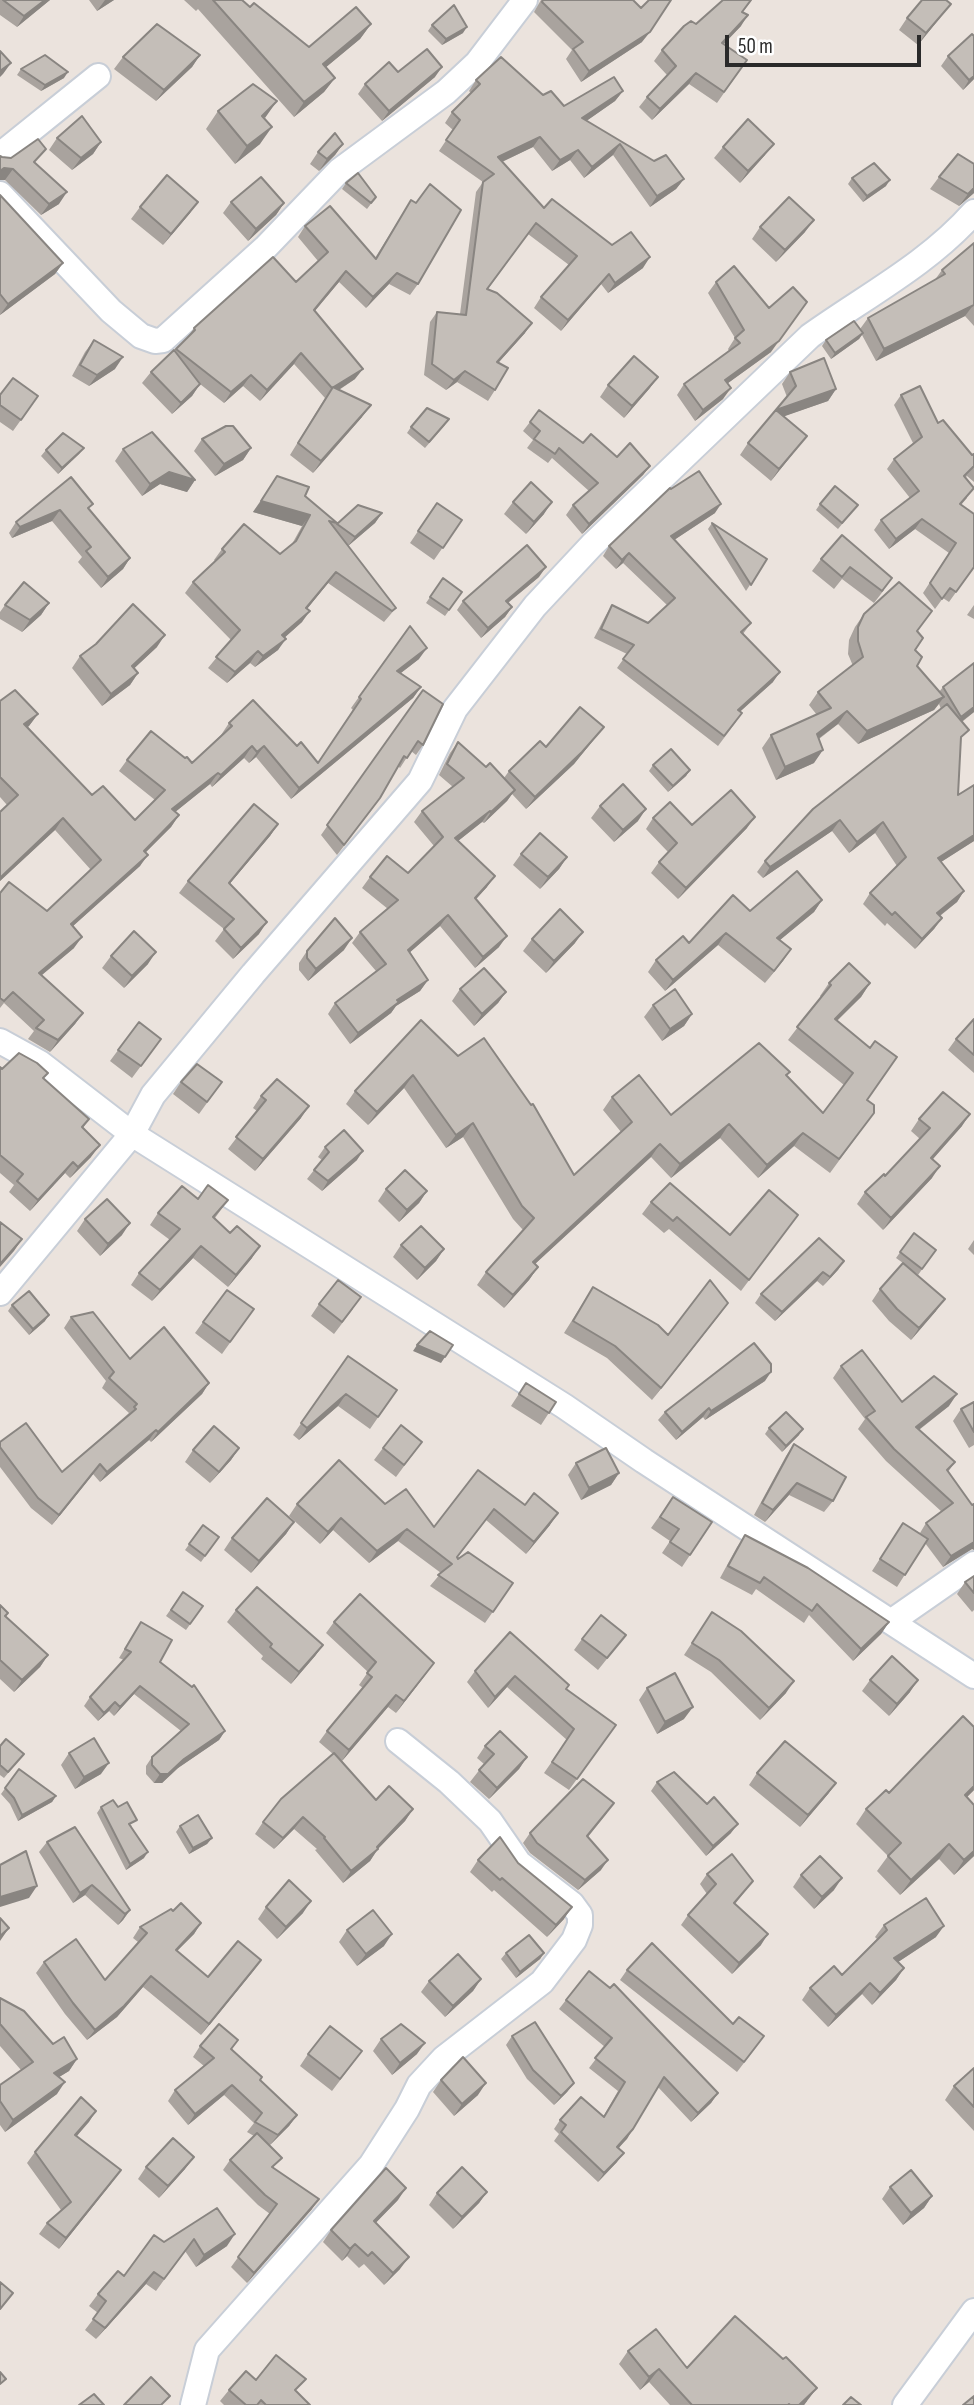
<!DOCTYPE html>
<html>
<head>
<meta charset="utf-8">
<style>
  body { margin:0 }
  #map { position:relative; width:974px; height:2405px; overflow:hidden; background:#ebe3dd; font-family:"Sofia Sans Condensed",sans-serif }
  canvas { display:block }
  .scale { position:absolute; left:725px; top:35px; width:196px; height:32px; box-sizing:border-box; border:4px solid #2a2a2a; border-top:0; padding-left:9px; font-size:21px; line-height:24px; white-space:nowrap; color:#2a2a2a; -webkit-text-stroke:5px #fff; paint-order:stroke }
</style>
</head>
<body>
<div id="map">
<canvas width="974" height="2405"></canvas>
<div class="scale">50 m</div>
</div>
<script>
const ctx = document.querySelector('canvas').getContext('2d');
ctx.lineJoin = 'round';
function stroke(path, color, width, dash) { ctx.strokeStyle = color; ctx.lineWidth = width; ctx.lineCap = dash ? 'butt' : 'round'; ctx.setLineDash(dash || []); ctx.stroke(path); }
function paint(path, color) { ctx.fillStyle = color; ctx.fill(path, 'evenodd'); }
const street = new Path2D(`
  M0,155L98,76
  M0,194L111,311L141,336L155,341L163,340L265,248L339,171L446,92L477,63L525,0
  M0,1041L40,1063L132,1134L564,1406L644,1461L974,1676
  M0,1293L132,1134L153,1095L253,974L420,781L455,709L535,606L592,545L810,336C866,296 928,264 974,212
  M892,1621L974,1564
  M193,2405L207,2350L371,2165L407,2109L419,2085L444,2058L542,1982L574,1940L580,1925V1915L572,1904L519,1863L490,1821L449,1782L398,1741
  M905,2405L974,2311`);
const wall = new Path2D(`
  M0,0H50L17,27L0,15Z
  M89,0H114L97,11Z
  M184,0H242L250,7L309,47L371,24L360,39L326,67L335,78L324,92L294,117L198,9L196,11Z
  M541,0H633L641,8L642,42L581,82L566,59L572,50L534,12Z
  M752,0L742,13L741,26L724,44L747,60L717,103L689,84L652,120L639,107L647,97L667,75L654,61L662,50L696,24Z
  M951,4L918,45L899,30L907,18Z
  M432,25L463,33L442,45L428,31Z
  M974,36V79L963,90L941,66L948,56Z
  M200,55L192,67L156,101L114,69L123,57Z
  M21,69L64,78L41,91L17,75Z
  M435,77L382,121L358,94L365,84Z
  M476,80L543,95L564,106L623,91L615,101L586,121L684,179L676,189L650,207L613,155L584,178L570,160L552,171L533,147L502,162L544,208L612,245L643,268L608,293L601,284L561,331L534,308L541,297L569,265L528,234L488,289L525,333L499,362L495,390L488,401L457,382L446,390L424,375L430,322L437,312L460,314L476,192L483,182L439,151L453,130L445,123L452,112L471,93L469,91Z
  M218,111L264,118L260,144L235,164L206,129Z
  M57,138L101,142L93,154L72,170L49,150Z
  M343,144L335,155L319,171L310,164L318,152Z
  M723,147L765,155L740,183L714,158Z
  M2,157L35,163L59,204L41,215L5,180Z
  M974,164V193L959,206L930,189L939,177Z
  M852,178L886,186L863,202L848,184Z
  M346,183L376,197L367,209L342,189Z
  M0,195L63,263L55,274L0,315Z
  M411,200L418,284L410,295L389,284L366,308L339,282L315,311L355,379L339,390L362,417L313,473L290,455L325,398L294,364L260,401L243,386L224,403L200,384L192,396L172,414L142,383L151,372L187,338L194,328L296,282L318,261L298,237L305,226L375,258Z
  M231,202L284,203L276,215L248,241L223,213Z
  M140,207L190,213L163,245L131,219Z
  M760,227L805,232L776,262L752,239Z
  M974,243V326L965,316L876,361L862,335L859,339L831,359L822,346L826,340L860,329L868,318L934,281L942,270Z
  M716,282L771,352L728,383L723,399L695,421L677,395L684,384L729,351L728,349L735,338L708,293Z
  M94,340L115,369L89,386L72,376L85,352Z
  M790,372L836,389L828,401L784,416L807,436L798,447L771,481L740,455L748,443L787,397L782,384Z
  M658,377L649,389L624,418L600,397L608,385Z
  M0,395L38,396L13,431L0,422Z
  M901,395L938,423L972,455L974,454V482L967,476L965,478L967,498L961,505L974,567L949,602L943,598L935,609L923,593L949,553L915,529L889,549L874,530L881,520L910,498L887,469L894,459L913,443L894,405Z
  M530,422L617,457L650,466L643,475L582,534L566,515L573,505L589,491L552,458L548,463L527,448L533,440L523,431Z
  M445,425L425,448L407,433L411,427Z
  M202,439L251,448L243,460L215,476L194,451Z
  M84,448L79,454L58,474L41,456L46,450Z
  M123,449L195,480L187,492L160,484L142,496L115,461Z
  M277,476L305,496L337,524L382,513L375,523L348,546L396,608L384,622L328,583L307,608L302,622L284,638L278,650L255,667L250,663L227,683L208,668L231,640L185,593L193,582L215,561L214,560L222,549L280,554L292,544L302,526L253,512Z
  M71,477L89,510L130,558L123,569L101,588L78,562L82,557L52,521L12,538L9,533L16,522Z
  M671,489L715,513L674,540L751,623L743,634L773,682L740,711L736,722L718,746L617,668L627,654L594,638L606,615L612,605L648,623L667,605L623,563L616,569L603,556L609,546Z
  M513,502L544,514L526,534L504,514Z
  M437,503L462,520L434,560L410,543Z
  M820,504L858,505L838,529L816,510Z
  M712,523L767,559L746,591L708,529Z
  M842,535L884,590L874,603L842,579L834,589L812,571L821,559Z
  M539,577L508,603L512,607L505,617L481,638L457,610L463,601Z
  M443,578L462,592L445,616L426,603Z
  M49,603L41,615L22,632L0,619V612L5,605Z
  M974,605V619L967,615Z
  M864,614L917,632L915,650L917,666L939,692L943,687L974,712L962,722L958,795L974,841L941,862L964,891L957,902L940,916L942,918L934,929L915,949L887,923L885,926L863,904L870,893L897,866L875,833L849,853L832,831L763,878L757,872L765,861L941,709L939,704L934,710L858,744L838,724L819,739L814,763L776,780L762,748L771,735L817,715L809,705L818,692L853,666L848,654L849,640L855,627Z
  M410,626L419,659L401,673L421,687L413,698L291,799L256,757L249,763L244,758L212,787L210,784L175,812L179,815L171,827L146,852L140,866L73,926L74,948L42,975L83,1013L75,1024L50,1052L28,1039L34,1031L4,1003L0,1008V893L47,911L91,870L55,830L0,881V812L7,805L0,797V701L38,714L28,727L92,795L135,820L155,800L119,771L127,760L185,758L192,763L221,735L229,723L297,746L318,763L353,710L351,708Z
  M157,647L134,668L138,673L130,685L102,706L72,668L80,656Z
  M423,690V745L416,755L411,751L400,768L398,766L373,808L337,855L321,835Z
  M595,738L574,764L526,809L512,794L507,801L484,823L482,822L458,841L487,887L476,899L499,947L475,968L440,926L410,952L428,980L420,991L396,1006L391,1013L350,1044L328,1014L335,1003L376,971L352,943L360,932L388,909L362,888L370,877L408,873L434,846L414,822L422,811L453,787L439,775L450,753L458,742L486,767L504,778L509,771L546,747Z
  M653,765L690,770L686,776L668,792L649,771Z
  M600,806L638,821L614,842L591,818Z
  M653,818L692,825L747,828L678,899L651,873L659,862L668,852L646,829Z
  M278,824L270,836L230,883L259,934L233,959L215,941L224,929L179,893L188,881Z
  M521,854L567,857L559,869L540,889L513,865Z
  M822,900L814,912L780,940L791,949L765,983L718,945L665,991L648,972L656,960L750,911Z
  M532,939L575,943L546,973L523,951Z
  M344,950L308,981L299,970V963L307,951Z
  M111,956L148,964L124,988L102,968Z
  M829,983H870L861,997L837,1021L867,1100L874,1113L830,1173L794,1146L758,1178L720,1138L671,1178L651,1157L535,1264L538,1267L529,1280L504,1308L477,1285L486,1272L523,1230L513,1219L463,1137L446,1148L404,1088L368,1125L346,1104L355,1091L421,1020L574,1175L621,1132L603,1110L612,1097L671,1115L790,1072L787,1076L823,1113L844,1085L788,1040L821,997L820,996Z
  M460,989L506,992L498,1003L474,1026L452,1001Z
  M653,1005L692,1014L684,1026L662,1041L644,1017Z
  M974,1019V1073L948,1050L956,1039Z
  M139,1022L161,1039L132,1078L110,1061Z
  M0,1067L2,1069L44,1079L89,1119L83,1128L91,1157L70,1178L65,1173L30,1211L9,1192L14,1185L0,1173Z
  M181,1082H222L199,1114L173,1094Z
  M261,1096L301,1118L255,1171L228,1149L257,1111L253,1108Z
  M919,1119L962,1126L933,1159L932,1178L883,1230L857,1204L865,1192L885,1176L920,1139L911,1131Z
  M325,1147L357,1160L322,1191L307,1179L322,1160L318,1157Z
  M386,1189L427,1191L419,1203L399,1222L378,1201Z
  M198,1199L228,1200L215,1218L252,1258L228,1287L193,1258L152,1301L131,1285L139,1273L170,1240L150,1225L158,1213Z
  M651,1202L730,1235L798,1215L741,1291L669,1229L664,1233L642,1214Z
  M85,1219L122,1235L100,1256L77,1231Z
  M914,1233L936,1250L918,1275L905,1265L936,1311L911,1340L889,1321L872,1301L880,1289L903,1263L896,1258Z
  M974,1240V1255L968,1249Z
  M401,1245L444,1249L436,1261L417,1280L393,1257Z
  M844,1261L823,1286L817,1281L775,1321L755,1303L761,1294Z
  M593,1287L668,1335L720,1314L652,1400L607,1358L564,1333Z
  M319,1304L353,1309L334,1334L311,1316Z
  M12,1305L45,1321L29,1335L8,1311Z
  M254,1309L222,1354L195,1333L203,1322Z
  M71,1317L130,1359L209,1383L202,1394L151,1442L149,1440L100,1482L93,1474L52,1525L31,1508L0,1467V1442L62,1472L129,1413L102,1388L106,1381L64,1328Z
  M348,1356L397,1390L370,1429L338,1406L299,1440L293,1435Z
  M841,1366L902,1402L949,1406L919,1430L955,1462L948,1472L972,1549L943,1567L925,1543L897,1587L872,1571L903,1523L920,1533L926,1523L942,1512L886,1461L858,1429L865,1419L833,1378Z
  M765,1381L705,1420L703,1417L676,1440L658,1420L665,1412Z
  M526,1383L556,1402L541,1425L511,1406Z
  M974,1402V1445L969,1448L953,1421L961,1409Z
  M769,1428L799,1435L782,1452L765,1434Z
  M422,1442L396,1477L374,1460L383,1448Z
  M794,1444L833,1501L824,1512L789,1495L765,1522L754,1515L786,1456Z
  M239,1448L231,1460L210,1483L185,1462L193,1450Z
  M576,1463L619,1473L611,1485L581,1500L568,1475Z
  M478,1470L550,1525L526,1554L486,1520L457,1558L513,1583L485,1623L430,1586L441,1573L398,1541L369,1563L333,1530L320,1544L289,1516L297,1504H385L434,1527Z
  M673,1497L712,1522L682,1567L662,1553L670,1541L651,1528Z
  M294,1522L286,1534L251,1573L224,1550L232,1538Z
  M203,1525L219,1537L201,1562L185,1550Z
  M745,1535L889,1622L881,1634L853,1661L809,1615L804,1623L756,1589L752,1595L720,1578L737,1547Z
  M974,1576V1610L972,1612L957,1594L965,1582Z
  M183,1592L203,1606L186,1630L166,1616Z
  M0,1605L8,1613L6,1617L48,1655L40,1667L14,1692L0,1679Z
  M236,1610L323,1645L315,1656L291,1684L261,1659L263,1656L227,1622Z
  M712,1612L786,1693L760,1720L711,1672L684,1655Z
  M141,1622L160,1662L225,1731L219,1740L178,1768L162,1783H154L146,1774V1766L152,1757L181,1731L134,1694L114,1716L109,1711L98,1721L84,1706L90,1697L124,1660L119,1658Z
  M334,1622L426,1674L396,1713L388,1707L342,1761L376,1800L413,1809L405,1821L378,1848L370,1861L343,1883L315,1850L317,1849L294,1829L274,1849L255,1834L263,1822L333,1754L319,1742L327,1731L363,1688L359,1685L368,1672L326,1633Z
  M510,1632L569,1685L566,1690L616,1725L569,1790L544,1773L567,1740L507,1687L488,1708L467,1682L475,1671Z
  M626,1635L598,1670L574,1650L582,1639Z
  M870,1680L910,1692L889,1716L862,1691Z
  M647,1688L684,1719L657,1734L639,1700Z
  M974,1727V1790L967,1797L974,1856L954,1875L939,1859L900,1895L877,1871L888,1856L856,1824L866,1809Z
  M0,1746L19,1760L4,1778L0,1775Z
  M485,1746L527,1757L519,1769L489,1799L470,1782L484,1764L477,1758Z
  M69,1753L101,1774L75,1789L61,1765Z
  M19,1769L56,1796L52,1802L18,1821L10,1804L1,1794Z
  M757,1773L836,1783L828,1794L800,1827L749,1785Z
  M657,1782L707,1804L731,1833L706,1856L651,1791Z
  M101,1807L132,1826L131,1827L144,1858L126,1870L97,1813Z
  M607,1813L588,1837L601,1870L578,1890L530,1853L523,1843L530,1833Z
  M180,1826L212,1838L207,1844L189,1854L176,1832Z
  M47,1842L130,1910L123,1920L118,1925L85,1895L73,1903L39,1852Z
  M478,1860L564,1919L547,1937L494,1890L492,1892L470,1872Z
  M707,1874L753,1881L735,1904L761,1945L732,1974L681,1925L688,1915L707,1894L700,1884Z
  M801,1875L834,1890L814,1909L793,1887Z
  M266,1907L303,1913L277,1939L258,1919Z
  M173,1911L201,1923L194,1934L177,1951L208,1977L254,1970L201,2035L143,1987L117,2017L87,2040L65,2014L36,1973L44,1962L105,1980L138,1942L133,1938L140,1927Z
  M884,1925L936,1937L898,1962L904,1968L896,1980L872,2005L862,1994L828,2027L802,2000L810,1988L842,1975L877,1939L875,1937Z
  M347,1930L384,1946L357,1966L339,1942Z
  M506,1953H544L540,1959L516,1978L501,1959Z
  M627,1970L757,2046L737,2072L620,1980Z
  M481,1979L473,1991L445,2017L421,1992L429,1981Z
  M0,1998L53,2044L77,2059L69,2071L59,2077L57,2094L5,2132L0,2125V2085L21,2070L0,2046Z
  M566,2000L718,2093L711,2103L691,2122L658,2087L633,2129L619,2148L617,2162L598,2182L554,2141L559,2134L554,2129L560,2120L603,2117L618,2091L589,2068L605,2047L559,2009Z
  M512,2036L574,2083L567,2092L554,2105L527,2079L506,2045Z
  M381,2039L417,2054L392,2075L373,2051Z
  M238,2040L232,2049L260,2080L297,2115L289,2126L270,2145L274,2168L312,2209L247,2283L231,2267L270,2214L258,2205L223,2170L230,2160L254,2136L247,2132L254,2123L224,2095L188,2125L168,2101L175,2090L204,2066L193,2057L200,2046Z
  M308,2054L354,2062L332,2091L300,2066Z
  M974,2068V2131L945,2100L954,2086Z
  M441,2080L478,2095L454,2116L433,2092Z
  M96,2111L77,2136L113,2181L59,2249L39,2234L47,2223L61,2210L27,2163L35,2152Z
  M146,2167L185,2169L159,2198L138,2179Z
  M890,2187L932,2196L924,2208L903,2225L882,2199Z
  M487,2192L479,2203L453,2229L429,2205L437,2193Z
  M398,2200L376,2222L400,2269L384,2285L364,2264L359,2268L347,2256L342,2261L323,2242L331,2230Z
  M217,2208L227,2246L196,2267L185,2251L156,2291L146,2284L96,2339L85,2330L98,2313L89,2306L98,2294L124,2276L164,2242Z
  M628,2351L687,2368L807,2401L804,2405H670L649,2382L640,2390L619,2364Z
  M256,2380L297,2392L310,2405H224L220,2401L229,2390Z`);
const shadedWall = new Path2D(`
  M45,0H50L17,27L24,16Z
  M105,0H114L97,11Z
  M951,4L942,15L918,45L926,33Z
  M748,15L741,26L715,53L722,43Z
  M371,24L360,39L313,78L323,64Z
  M467,27L463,33L442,45L446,39Z
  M650,32L642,42L581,82L589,71Z
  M200,55L192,67L156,101L164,90Z
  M11,63L3,74L0,77V71Z
  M442,67L435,77L382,121L389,111Z
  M68,72L64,78L41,91L45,85Z
  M696,73L689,84L652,120L660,109Z
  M974,76V79L963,90L969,80Z
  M335,78L324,92L294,117L304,102Z
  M623,91L615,101L575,129L582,118Z
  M277,101L265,118L262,116Z
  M272,127L260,144L235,164L247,146Z
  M540,137L533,147L491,167L498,157Z
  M101,142L93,154L72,170L81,158Z
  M343,144L335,155L319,171L327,159Z
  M620,144L613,155L584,178L592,167Z
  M774,144L765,155L740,183L748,171Z
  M578,150L570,160L552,171L560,160Z
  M4,168L13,169L5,180H0V171Z
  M684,179L676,189L650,207L657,196Z
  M890,180L886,186L863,202L867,196Z
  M974,188V193L959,206L968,194Z
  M67,192L59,204L41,215L49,204Z
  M198,202L190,213L163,245L171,234Z
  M284,203L276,215L248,241L256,229Z
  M814,220L805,232L776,262L785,250Z
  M650,257L643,268L608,293L615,283Z
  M63,263L55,274L0,315L8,304Z
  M346,271L339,282L306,321L314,310Z
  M397,273L389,284L366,308L373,297Z
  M609,274L601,284L561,331L568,320Z
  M807,302L771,352L717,391L725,380Z
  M974,304L965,316L876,361L884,349Z
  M532,323L525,333L490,372L497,362Z
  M863,333L859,339L831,359L835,353Z
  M301,353L294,364L260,401L267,390Z
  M123,357L115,369L89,386L97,375Z
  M363,369L355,379L326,398L332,388Z
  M465,371L457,382L446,390L454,380Z
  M251,375L243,386L224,403L231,392Z
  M658,377L649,389L624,418L632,406Z
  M200,384L192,396L172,414L181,403Z
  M731,388L723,399L695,421L703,410Z
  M836,389L828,401L768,422L776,410Z
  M371,405L362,417L313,473L321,461Z
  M807,436L798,447L771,481L779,469Z
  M84,448L79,454L58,474L62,468Z
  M251,448L243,460L215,476L224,464Z
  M650,466L643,475L582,534L589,524Z
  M169,472L195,480L187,492L160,484L142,496L150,484Z
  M261,501L310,515L302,526L253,512Z
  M552,502L544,514L526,534L534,522Z
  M721,504L715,513L665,546L671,536Z
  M60,510L52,521L12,538L20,527Z
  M382,513L375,523L348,546L355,537Z
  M922,519L915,529L889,549L896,539Z
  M629,553L623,563L616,569L622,560Z
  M130,558L123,569L101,588L108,577Z
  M546,567L539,577L499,610L506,601Z
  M336,572L328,583L299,619L306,608Z
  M49,603L41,615L22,632L30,620Z
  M512,607L505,617L481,638L488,628Z
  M310,611L302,622L274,647L282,635Z
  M165,635L157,647L124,678L132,666Z
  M286,639L278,650L255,667L263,656Z
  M427,648L419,659L389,682L397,671Z
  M258,651L250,663L227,683L235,672Z
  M780,672L773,682L732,719L738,710Z
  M138,673L130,685L102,706L111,694Z
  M421,687L413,698L291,799L299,788Z
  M944,697L934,710L858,744L867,731Z
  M974,707V712L953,728L961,717Z
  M847,711L838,724L807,747L817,734Z
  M38,714L29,726L16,735L24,724Z
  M604,727L595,738L574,764L526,809L535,797Z
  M252,746L244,758L212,787L221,775Z
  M264,746L256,757L249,763L257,752Z
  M823,750L814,763L776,780L785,767Z
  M690,770L686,776L668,792L673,786Z
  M218,773L210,784L164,821L172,809Z
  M515,790L507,801L484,823L491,812Z
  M646,809L638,821L614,842L623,830Z
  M490,811L482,822L448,849L455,838Z
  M179,815L171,827L136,862L144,851Z
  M755,817L747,828L678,899L686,888Z
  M63,818L55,830L0,881V878Z
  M840,820L832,831L763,878L770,867Z
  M883,822L875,833L849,853L857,842Z
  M278,824L270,836L221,894L229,883Z
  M974,835V841L930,869L938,858Z
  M148,855L140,866L63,935L71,924Z
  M567,857L559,869L540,889L548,877Z
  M495,876L487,887L467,909L475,898Z
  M964,891L957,902L929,924L937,913Z
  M822,900L814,912L769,949L777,938Z
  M448,915L440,926L400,961L408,950Z
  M942,918L934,929L915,949L922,939Z
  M267,922L259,934L233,959L241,948Z
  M583,932L575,943L546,973L554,961Z
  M726,933L718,945L665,991L673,980Z
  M507,936L499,947L475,968L483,957Z
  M82,937L74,948L31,984L39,973Z
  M352,938L344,950L308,981L316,969Z
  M791,949L783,961L765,983L774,971Z
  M156,952L148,964L124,988L132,976Z
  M428,980L420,991L396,1006L391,1013L350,1044L358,1033L397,1000Z
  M870,983L861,997L825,1032L835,1019Z
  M506,992L498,1003L474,1026L482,1014Z
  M83,1013L75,1024L50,1052L58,1040Z
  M692,1014L684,1026L662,1041L670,1029Z
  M413,1075L404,1088L368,1125L377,1112Z
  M309,1106L301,1118L255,1171L263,1159Z
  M970,1114L962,1126L923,1170L931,1158Z
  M473,1123L463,1137L446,1148L456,1135Z
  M729,1124L720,1138L671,1178L680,1164Z
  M803,1133L794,1146L758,1178L767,1165Z
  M660,1144L651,1157L523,1275L533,1262Z
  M100,1145L91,1157L70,1178L78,1167Z
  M363,1151L357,1160L322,1191L328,1181Z
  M73,1162L65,1173L30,1211L38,1200Z
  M940,1166L932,1178L883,1230L891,1218Z
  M427,1191L419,1203L399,1222L407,1210Z
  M130,1223L122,1235L100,1256L108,1244Z
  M22,1239L14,1251L0,1267V1264Z
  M201,1246L193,1258L152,1301L160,1290Z
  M260,1246L252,1258L228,1287L236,1275Z
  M444,1249L436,1261L417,1280L425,1268Z
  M844,1261L838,1270L823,1286L830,1277Z
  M538,1267L529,1280L504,1308L513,1295Z
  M823,1272L817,1281L775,1321L782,1312Z
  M945,1299L936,1311L911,1340L919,1328Z
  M728,1303L720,1314L652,1400L661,1388Z
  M49,1315L45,1321L29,1335L33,1329Z
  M417,1345L445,1357L441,1363L413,1351Z
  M771,1372L765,1381L705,1420L711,1411Z
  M209,1383L202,1394L151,1442L158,1432Z
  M346,1394L338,1406L299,1440L307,1428Z
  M957,1394L949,1406L908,1438L916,1427Z
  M709,1408L703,1417L676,1440L682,1432Z
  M803,1429L799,1435L782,1452L786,1446Z
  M156,1430L149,1440L100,1482L107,1472Z
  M239,1448L231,1460L210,1483L219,1472Z
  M100,1464L93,1474L52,1525L59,1515Z
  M619,1473L611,1485L581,1500L589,1488Z
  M797,1483L789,1495L765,1522L773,1510Z
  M558,1513L550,1525L526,1554L534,1542Z
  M341,1518L333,1530L320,1544L328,1532Z
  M294,1522L286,1534L251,1573L259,1561Z
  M407,1529L398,1541L369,1563L377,1551Z
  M974,1542V1550L972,1549L943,1567L951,1556Z
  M889,1622L881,1634L853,1661L861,1649Z
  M323,1645L315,1656L291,1684L299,1672Z
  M48,1655L40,1667L14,1692L22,1680Z
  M434,1663L426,1674L396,1713L404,1701Z
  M515,1676L507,1687L488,1708L495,1697Z
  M918,1680L910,1692L889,1716L897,1704Z
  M794,1681L786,1693L760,1720L769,1708Z
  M140,1686L134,1694L114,1716L120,1707Z
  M396,1695L388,1707L342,1761L349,1750Z
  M115,1702L109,1711L98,1721L104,1713Z
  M693,1707L684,1719L657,1734L665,1722Z
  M225,1731L219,1740L178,1768L162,1783H154L160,1774Z
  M527,1757L519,1769L489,1799L497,1788Z
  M109,1763L101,1774L75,1789L84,1777Z
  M836,1783L828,1794L800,1827L808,1815Z
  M974,1786V1790L954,1810L965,1795Z
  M56,1796L52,1802L18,1821L22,1815Z
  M413,1809L405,1821L377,1850L378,1849L370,1861L343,1883L351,1871Z
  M303,1817L294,1829L274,1849L283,1838Z
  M738,1824L731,1833L706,1856L713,1846Z
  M212,1838L207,1844L189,1854L193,1848Z
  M949,1844L939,1859L900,1895L911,1880Z
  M974,1851V1856L954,1875L964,1860Z
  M148,1852L144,1858L126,1870L130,1864Z
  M608,1860L601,1870L578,1890L585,1880Z
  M842,1878L834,1890L814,1909L822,1897Z
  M92,1885L85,1895L73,1903L80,1893Z
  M37,1886L29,1898L0,1907V1897Z
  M311,1901L303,1913L277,1939L286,1927Z
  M572,1907L564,1919L547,1937L556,1925Z
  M130,1910L123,1920L118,1925L125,1914Z
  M201,1923L194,1934L168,1960L176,1950Z
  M944,1926L936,1937L886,1970L894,1958Z
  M9,1928L0,1941V1936Z
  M392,1934L384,1946L357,1966L366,1954Z
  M768,1934L761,1945L732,1974L739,1963Z
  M544,1953L540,1959L516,1978L520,1972Z
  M261,1960L254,1970L201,2035L209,2024Z
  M904,1968L896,1980L872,2005L880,1993Z
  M151,1976L143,1987L117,2017L87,2040L95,2030Z
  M481,1979L473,1991L445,2017L453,2006Z
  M870,1983L862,1994L828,2027L836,2015Z
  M425,2043L417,2054L392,2075L400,2063Z
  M77,2059L69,2071L46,2085L54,2073Z
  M65,2082L57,2094L5,2132L13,2120Z
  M486,2083L478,2095L454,2116L462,2104Z
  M574,2083L567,2092L554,2105L561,2096Z
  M232,2085L224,2095L188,2125L195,2114Z
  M718,2093L711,2103L691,2122L698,2113Z
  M96,2111L89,2122L68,2146L75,2135Z
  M297,2115L289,2126L270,2145L278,2135Z
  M633,2129L627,2139L611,2156L617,2147Z
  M624,2153L617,2162L598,2182L604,2173Z
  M194,2157L185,2169L159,2198L168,2186Z
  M121,2170L113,2181L59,2249L66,2238Z
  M406,2188L398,2200L366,2233L374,2221Z
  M487,2192L479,2203L453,2229L462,2217Z
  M932,2196L924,2208L903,2225L911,2213Z
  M319,2199L312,2209L247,2283L254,2273Z
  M235,2234L227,2246L196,2267L204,2255Z
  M355,2244L347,2256L342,2261L350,2249Z
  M409,2257L400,2269L384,2285L393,2273Z
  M154,2272L146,2284L96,2339L105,2328Z
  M659,2369L649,2382L640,2390L649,2377Z
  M817,2388L804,2405H799Z`);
const building = new Path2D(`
  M3,0H45L24,16Z
  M213,0H242L250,7L254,3L309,47L356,7L371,24L323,64L335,78L304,102Z
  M543,0H633L641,8L649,0H671L650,32L589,71L573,49L583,42L542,2Z
  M723,0H751L742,12L748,15L722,43L747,60L724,92L696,73L660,109L647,97L676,66L662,50L684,26L691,21L696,24Z
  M922,0H946L951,4L926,33L907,18Z
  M454,5L467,27L446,39L432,25Z
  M157,24L200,55L164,90L123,57Z
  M972,34L974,36V76L969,80L948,56Z
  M427,49L442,67L389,111L365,84L389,62L398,72Z
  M0,51L11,63L0,71Z
  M45,55L68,72L45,85L21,69Z
  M501,57L543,95L551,91L564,106L614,77L623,91L582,118L654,161L666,155L684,179L657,196L620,144L592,167L578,150L560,160L540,137L498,157L544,208L552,199L612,245L631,232L650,257L615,283L609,274L568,320L541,297L577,256L536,223L487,289L497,293L532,323L497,362L508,368L495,390L465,371L454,380L432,364L437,312L466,315L483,182L494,174L446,140L460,120L452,112L480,84L476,80Z
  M253,84L277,101L262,116L272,127L247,146L218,111Z
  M82,116L101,142L81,158L57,138Z
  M748,119L774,144L748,171L723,147Z
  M335,133L343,144L327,159L318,152Z
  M38,139L46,149L34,162L67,192L49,204L13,169L4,168L0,171V156L2,157L11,158Z
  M958,154L974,164V188L968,194L939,177Z
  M874,163L890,180L867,196L852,178Z
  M358,173L376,197L371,203L346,183Z
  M167,175L198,202L171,234L140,207Z
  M261,177L284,203L256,229L231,202Z
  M430,184L461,210L418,284L397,273L373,297L346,271L314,310L363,369L332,388L301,353L267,390L251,375L231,392L176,349L195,330L194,328L273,257L296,282L328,252L305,226L330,206L376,259L411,200L416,203Z
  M0,195L63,263L8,304L0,294Z
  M789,197L814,220L785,250L760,227Z
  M974,243V305L884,349L868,318L945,274L942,270Z
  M734,266L769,308L793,287L807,302L779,341L725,380L731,388L703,410L684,384L740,343L735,338L744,330L716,282Z
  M854,321L863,333L835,353L826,340Z
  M94,340L123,357L97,375L80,365Z
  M174,350L200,384L181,403L151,372Z
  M634,356L658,377L632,406L608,385Z
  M824,358L836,389L776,410L807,436L779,469L748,443L796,386L790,372Z
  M13,378L38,396L21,420L0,405V395Z
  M920,386L938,423L943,420L972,455L974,454V466L964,476L974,488L960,504L974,514V567L956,592L950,588L942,599L930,583L956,543L922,519L896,539L881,520L919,491L894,459L922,437L901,395Z
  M333,387L371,405L321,461L298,443Z
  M427,408L449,419L429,442L411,427Z
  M539,410L583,443L591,434L617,457L630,443L650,466L589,524L573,505L598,483L559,448L555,454L534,439L540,431L530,422Z
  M226,426H233L251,448L224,464L202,439Z
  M152,432L195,480L169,472L150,484L123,449Z
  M63,433L84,448L62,468L46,450Z
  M699,471L721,504L671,536L751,623L741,632L780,672L738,710L742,713L724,736L623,659L634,645L601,629L612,605L648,623L675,598L629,553L622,560L609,546L670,488L671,489Z
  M277,476L309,487L305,496L337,523L329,521L396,608L392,611L336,572L306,608L310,611L282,635L286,639L263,656L258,651L235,672L216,657L240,630L193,582L225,552L222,549L244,524L280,554L296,541L310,515L261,501Z
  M71,477L93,504L88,508L130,558L108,577L86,551L91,547L60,510L20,527L16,522Z
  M531,482L552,502L534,522L513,502Z
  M835,486L858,505L842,523L820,504Z
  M437,503L462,520L443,548L418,531Z
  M358,505L382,513L355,537L337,524Z
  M712,523L767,559L751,585Z
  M842,535L892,578L882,591L850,567L842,577L821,559Z
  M527,545L546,567L506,601L512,607L488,628L463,601Z
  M443,578L462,592L449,610L430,597Z
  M24,582L49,603L30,620L5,605Z
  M899,582L932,611L917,631L923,638L915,650L922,657L917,666L944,697L867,731L847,711L817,734L823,750L785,767L771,735L831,708L818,692L863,657L858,641V627L864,614Z
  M133,604L165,635L132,666L138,673L111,694L80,656L96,644Z
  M410,626L427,648L397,671L421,687L299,788L264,746L257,752L252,746L221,775L218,773L172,809L179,815L144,851L148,855L71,924L82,937L39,973L83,1013L58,1040L36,1028L44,1020L13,992L4,1001L0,998V893L9,882L47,911L101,860L63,818L0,878V812L18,795L0,777V701L15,690L38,714L24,724L92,795L103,786L135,820L165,790L127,760L151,731L185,758L187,757L192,763L232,726L229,723L253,700L297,746L301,742L318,763L361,699L359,697Z
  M974,663V707L961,717L943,687Z
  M423,690L443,704L423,745L418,741L407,758L404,756L380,798L344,845L327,825Z
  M947,704L969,730L961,737L958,795L974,785V835L938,858L964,891L937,913L942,918L922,939L895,912L892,915L870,893L906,857L883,822L857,842L840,820L770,867L765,861L813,809Z
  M580,707L604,727L582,752L535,797L509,771L540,741L546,747Z
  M458,742L486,767L490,763L515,790L491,812L490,811L455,838L495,876L475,898L507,936L483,957L448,915L408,950L428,980L397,1000L399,1002L358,1033L335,1003L386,964L360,932L398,900L370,877L387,856L408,873L443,837L422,811L464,778L447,764Z
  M671,749L690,770L673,786L653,765Z
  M623,784L646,809L623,830L600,806Z
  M731,790L755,817L686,888L659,862L677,843L653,818L670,802L692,825Z
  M254,804L278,824L229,883L267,922L241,948L224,929L234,919L188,881Z
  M540,833L567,857L548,877L521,854Z
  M797,871L822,900L777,938L791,949L774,971L726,933L673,980L656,960L683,936L689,943L733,895L750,911Z
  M560,909L583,932L554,961L532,939Z
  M335,918L352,938L316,969L307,958V951Z
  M134,931L156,952L132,976L111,956Z
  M849,963L870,983L835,1019L870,1048L875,1041L897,1057L867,1100L874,1105V1113L839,1159L803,1133L767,1165L729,1124L680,1164L660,1144L533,1262L538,1267L513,1295L486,1272L534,1218L522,1206L473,1123L456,1135L413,1075L377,1112L355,1091L421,1020L458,1056L484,1038L531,1105L533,1104L574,1175L632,1122L612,1097L639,1075L671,1115L759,1043L790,1072L786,1075L823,1113L853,1073L797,1027L831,985L829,983Z
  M484,968L506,992L482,1014L460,989Z
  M675,989L692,1014L670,1029L653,1005Z
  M974,1019V1055L956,1039Z
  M139,1022L161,1039L141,1066L118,1050Z
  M19,1053L37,1063L48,1073L43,1078L89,1119L82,1127L100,1145L78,1167L73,1162L38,1200L17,1181L23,1174L0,1155V1067L2,1069Z
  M197,1064L222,1082L207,1102L181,1082Z
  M277,1079L309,1106L263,1159L236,1137L266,1100L261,1096Z
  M943,1092L970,1114L931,1158L940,1166L891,1218L865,1192L884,1174L885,1176L930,1128L919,1119Z
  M344,1130L363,1151L328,1181L314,1170L329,1152L325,1147Z
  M405,1170L427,1191L407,1210L386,1189Z
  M670,1183L730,1235L769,1190L798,1215L749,1280L677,1217L673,1221L651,1202Z
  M208,1185L228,1200L213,1217L230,1233L237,1226L260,1246L236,1275L201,1246L160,1290L139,1273L180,1229L158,1213L182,1186L198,1199Z
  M107,1199L130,1223L108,1244L85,1219Z
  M0,1222L22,1239L0,1264Z
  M421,1226L444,1249L425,1268L401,1245Z
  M914,1233L936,1250L922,1269L900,1252Z
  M819,1238L844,1261L830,1277L823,1272L782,1312L761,1294Z
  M903,1263L945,1299L919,1328L897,1309L880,1289Z
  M338,1280L361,1297L342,1322L319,1304Z
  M710,1280L728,1303L661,1388L615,1346L573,1321L593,1287L658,1325L668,1335Z
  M227,1290L254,1309L230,1342L203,1322Z
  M29,1291L49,1315L33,1329L12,1305Z
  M93,1312L130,1359L164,1327L209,1383L158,1432L156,1430L107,1472L100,1464L59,1515L38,1498L0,1447V1442L26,1423L62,1472L136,1409L134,1407L137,1404L109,1378L114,1372L71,1317Z
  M430,1331L453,1345L445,1357L417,1345Z
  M754,1343L771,1364V1372L711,1411L709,1408L682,1432L665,1412Z
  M862,1350L902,1402L934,1376L957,1394L916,1427L955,1462L947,1470L972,1505L974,1504V1542L951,1556L926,1523L953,1503L894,1449L866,1417L875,1411L841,1366Z
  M348,1356L397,1390L378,1417L346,1394L307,1428L301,1423Z
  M526,1383L556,1402L549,1413L519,1394Z
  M974,1402V1432L961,1409Z
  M786,1412L803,1429L786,1446L769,1428Z
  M401,1425L422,1442L404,1465L383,1448Z
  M214,1426L239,1448L219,1472L193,1450Z
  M794,1444L846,1477L833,1501L797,1483L773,1510L762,1503Z
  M606,1448L619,1473L589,1488L576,1463Z
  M339,1460L385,1504L406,1489L434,1527L478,1470L525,1505L534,1493L558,1513L534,1542L494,1509L457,1557L458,1559L468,1552L513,1583L493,1612L438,1575L452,1564L407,1529L377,1551L341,1518L328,1532L297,1504Z
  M673,1497L712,1522L690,1555L670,1542L679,1529L660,1517Z
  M267,1498L294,1522L259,1561L232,1538Z
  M903,1523L928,1539L905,1575L880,1559Z
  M203,1525L219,1537L205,1556L189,1544Z
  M745,1535L808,1568L889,1622L861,1649L817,1604L812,1611L764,1577L760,1583L728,1566Z
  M974,1576V1593L965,1582Z
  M257,1587L323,1645L299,1672L270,1647L272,1644L236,1610Z
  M183,1592L203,1606L190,1624L171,1610Z
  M360,1594L434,1663L404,1701L396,1695L349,1750L327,1731L372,1677L367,1673L376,1662L334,1622Z
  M0,1605L8,1613L5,1616L48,1655L22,1680L0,1660Z
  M712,1612L741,1631L794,1681L769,1708L719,1660L692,1643Z
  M601,1615L626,1635L607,1658L582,1639Z
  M141,1622L172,1640L160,1662L192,1687L194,1685L225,1731L184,1759L168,1774H160L152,1765V1757L189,1724L140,1686L120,1707L115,1702L104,1713L90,1697L131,1652L125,1649Z
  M510,1632L569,1685L566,1689L616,1725L577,1779L552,1762L574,1729L515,1676L495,1697L475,1671Z
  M892,1656L918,1680L897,1704L870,1680Z
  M675,1673L693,1707L665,1722L647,1688Z
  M963,1716L974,1727V1786L965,1795L974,1805V1851L964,1860L949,1844L911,1880L888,1856L901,1843L866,1809L886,1790L889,1793Z
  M500,1731L527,1757L497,1788L479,1770L494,1754L485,1746Z
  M94,1738L109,1763L84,1777L69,1753Z
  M6,1739L24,1754L8,1772L0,1765V1746Z
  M785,1741L836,1783L808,1815L757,1773Z
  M334,1753L376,1800L389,1786L413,1809L377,1847L378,1849L351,1871L324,1838L325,1837L303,1817L283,1838L263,1822L281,1799Z
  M19,1769L56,1796L22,1815L14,1798L5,1788Z
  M674,1772L707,1804L714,1797L738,1824L713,1846L657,1782Z
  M583,1779L614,1803L587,1836L608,1860L585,1880L537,1843L530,1833Z
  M113,1800L118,1807L127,1802L137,1820L129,1824L148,1852L130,1864L101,1807Z
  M198,1815L212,1838L193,1848L180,1826Z
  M75,1827L130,1910L125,1914L92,1885L80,1893L47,1842Z
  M500,1837L518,1863L572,1907L556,1925L502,1878L500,1880L478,1860Z
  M26,1851L37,1886L0,1897V1865Z
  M732,1854L753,1881L734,1903L768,1934L739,1963L688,1915L716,1884L707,1874Z
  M820,1856L842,1878L822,1897L801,1875Z
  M289,1880L311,1901L286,1927L266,1907Z
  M926,1898L944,1926L894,1958L904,1968L880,1993L870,1983L836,2015L810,1988L834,1966L842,1975L887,1930L884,1925Z
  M181,1903L201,1923L176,1950L208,1977L238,1941L261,1960L209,2024L151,1976L124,2006L95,2030L73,2003L44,1962L76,1939L105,1980L147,1933L140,1927L171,1909L173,1911Z
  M373,1910L392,1934L366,1954L347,1930Z
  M0,1918L9,1928L0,1936Z
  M529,1935L544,1953L520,1972L506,1953Z
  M652,1943L733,2024L739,2017L764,2036L744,2062L627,1970Z
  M458,1954L481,1979L453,2006L429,1981Z
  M589,1971L610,1988L614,1984L718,2093L698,2113L664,2077L633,2129L617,2147L624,2153L604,2173L561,2132L566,2125L560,2120L581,2097L604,2117L625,2082L595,2058L612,2038L566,2000Z
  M0,1998L24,2011L53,2044L64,2037L77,2059L54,2073L65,2082L13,2120L0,2101V2085L33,2062L0,2024Z
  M535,2022L574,2083L561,2096L533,2070L512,2036Z
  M219,2024L238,2040L231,2049L262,2077L260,2080L297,2115L278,2135L255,2122L262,2113L232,2085L195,2114L175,2090L214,2058L200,2046Z
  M401,2024L425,2043L400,2063L381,2039Z
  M330,2026L362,2051L340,2079L308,2054Z
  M463,2057L486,2083L462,2104L441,2080Z
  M974,2068V2107L954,2086Z
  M81,2097L96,2111L75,2135L121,2170L66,2238L47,2223L71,2202L35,2152Z
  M257,2133L282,2158L272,2167L319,2199L254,2273L238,2257L277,2204L265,2195L230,2160Z
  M173,2138L194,2157L168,2186L146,2167Z
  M462,2167L487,2192L462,2217L437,2193Z
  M386,2168L406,2188L374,2221L409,2257L393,2273L372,2252L368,2256L355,2244L350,2249L331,2230Z
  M911,2170L932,2196L911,2213L890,2187Z
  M217,2208L235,2234L204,2255L194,2239L164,2279L154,2272L105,2328L93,2319L106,2301L98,2294L118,2271L124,2276L154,2235L164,2242Z
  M0,2282L13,2293L0,2309Z
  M735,2316L783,2359L786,2357L817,2388L799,2405H790L789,2404L788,2405H692L659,2369L649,2377L628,2351L656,2329L687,2368Z
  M276,2355L306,2379L295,2390L310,2405H266L261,2400L257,2405H246L229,2390L246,2371L256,2380Z
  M0,2372L6,2379L0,2384Z
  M151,2377L170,2396L161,2405H124Z
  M94,2394L104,2405H79Z
  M974,2396V2405H963Z
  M851,2397L861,2405H843Z`);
stroke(street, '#c8ced7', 28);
stroke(street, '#fff', 24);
paint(wall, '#a9a39e');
paint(shadedWall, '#898581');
paint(building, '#c4beb8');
stroke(building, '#898581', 2);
</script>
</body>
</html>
